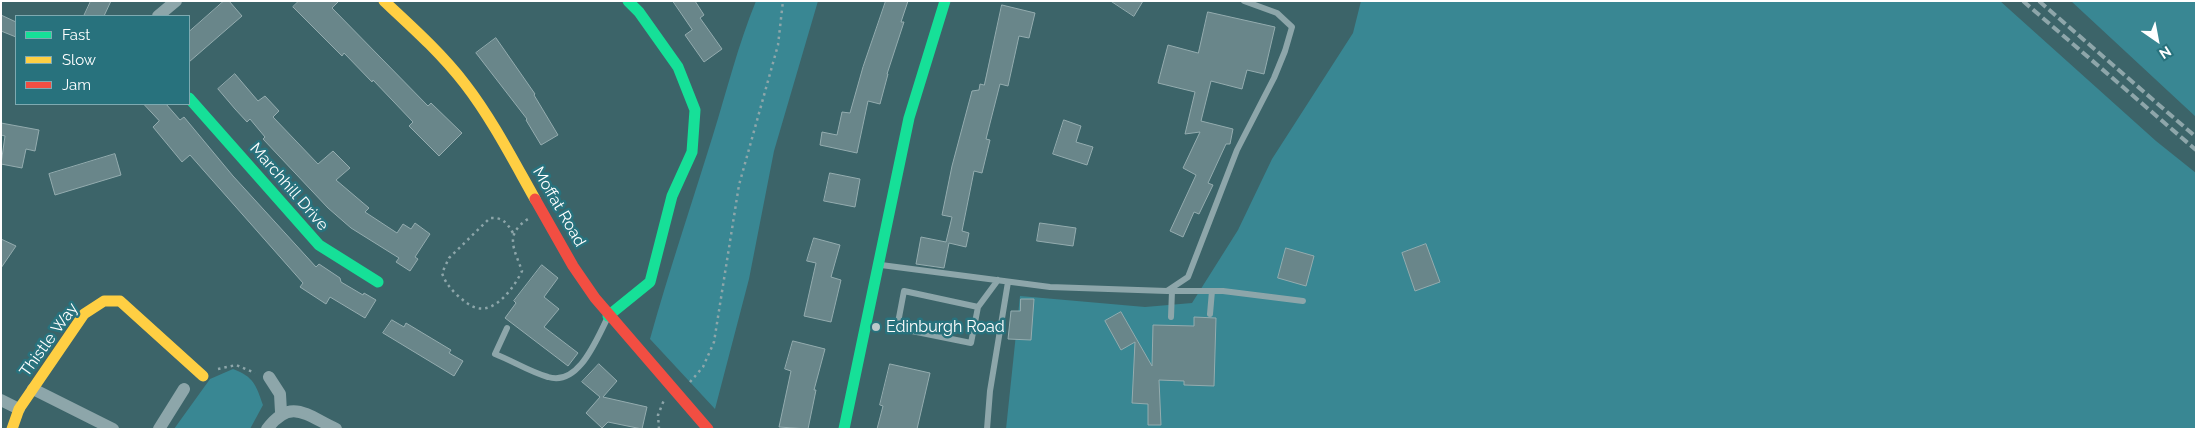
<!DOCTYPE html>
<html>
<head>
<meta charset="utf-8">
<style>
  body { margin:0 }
  #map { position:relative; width:2197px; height:430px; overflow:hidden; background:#3c6469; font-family:Raleway,sans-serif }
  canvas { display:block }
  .frame { position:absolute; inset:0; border:2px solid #fff; pointer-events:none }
  .legend { position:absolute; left:15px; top:15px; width:175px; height:90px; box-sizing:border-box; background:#28727d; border:1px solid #7eaab1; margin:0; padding:6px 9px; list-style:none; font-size:15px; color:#fff }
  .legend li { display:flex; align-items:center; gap:10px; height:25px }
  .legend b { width:25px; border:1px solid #7eaab1 }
  .north { position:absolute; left:2132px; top:15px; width:50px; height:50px; -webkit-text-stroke:4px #28727d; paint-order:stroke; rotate:147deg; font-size:14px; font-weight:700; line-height:20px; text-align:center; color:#fff }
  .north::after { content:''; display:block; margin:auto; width:18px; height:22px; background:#fff; clip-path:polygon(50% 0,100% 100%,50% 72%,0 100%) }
</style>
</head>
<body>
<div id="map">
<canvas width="2197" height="430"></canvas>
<div class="frame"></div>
<ul class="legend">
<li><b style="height:6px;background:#16e098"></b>Fast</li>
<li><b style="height:6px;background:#ffcf43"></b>Slow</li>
<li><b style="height:6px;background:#f24e42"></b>Jam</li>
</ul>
<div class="north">N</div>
</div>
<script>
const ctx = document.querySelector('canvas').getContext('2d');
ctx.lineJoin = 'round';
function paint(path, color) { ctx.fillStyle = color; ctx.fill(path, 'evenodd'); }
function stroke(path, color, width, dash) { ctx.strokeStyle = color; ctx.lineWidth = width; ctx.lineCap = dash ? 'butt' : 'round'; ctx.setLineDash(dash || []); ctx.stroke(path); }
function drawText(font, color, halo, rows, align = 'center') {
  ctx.font = font + ' Raleway,sans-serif'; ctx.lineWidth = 5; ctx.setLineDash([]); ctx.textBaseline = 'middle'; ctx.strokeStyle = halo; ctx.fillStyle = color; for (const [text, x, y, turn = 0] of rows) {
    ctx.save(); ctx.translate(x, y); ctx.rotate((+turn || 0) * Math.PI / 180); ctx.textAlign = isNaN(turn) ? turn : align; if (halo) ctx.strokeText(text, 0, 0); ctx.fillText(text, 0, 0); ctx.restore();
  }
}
const green = new Path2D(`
  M756,1H818L774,151L749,279L715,409L650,339C669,271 692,203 713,135C727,90 738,45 756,1Z
  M1361,1H2000L2156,141L2196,173V429H1006L1020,296L1145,307L1192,303L1238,230L1272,159L1353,33Z
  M2071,1H2196V117Z
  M233,369C254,377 256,385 263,405L250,429H174L210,379Z`);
const building = new Path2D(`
  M91,1H111L104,16H84Z
  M224,1H229L242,16L189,62V32Z
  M299,1H339L332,8L428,106L431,103L462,133L439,156L409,126L413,122L373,80L372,82L344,53L342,56L293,7Z
  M673,1H695L704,15L700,18L722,49L704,62L685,35L692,30Z
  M886,1H908L901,22H904L887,74H888L880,104L868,101L857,153L820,145L822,132L837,135L842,112L850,113L863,67Z
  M1111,1H1143L1134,16Z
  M1002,5L1035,13L1029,38L1019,36L1008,86L1000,84L986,139L990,140L982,173L974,171L962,231L969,233L966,247L949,243L944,268L916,264L921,237L946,242L952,217L942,215L952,166L972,91L979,90L980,84L984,85Z
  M1208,12L1275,27L1264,74L1247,70L1242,89L1211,81L1201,121L1233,129L1230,144H1226L1208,183L1213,185L1199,214L1194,212L1183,237L1170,231L1196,175L1183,168L1200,132L1185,134L1195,92L1158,83L1168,45L1198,53Z
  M1,15L16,22V37L1,31Z
  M496,38L535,94L534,95L558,135L541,145L526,120L527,119L476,53Z
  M235,74L258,101L265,96L279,111L273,117L318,164L333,151L350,168L336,180L369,208L365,212L397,233L403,224L411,229L415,223L430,234L415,257L418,259L410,271L396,262L399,258L351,228L328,208L263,139L265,137L250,119L247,122L235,109L218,89Z
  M144,104H166L180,120L184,117L233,176L316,267L319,264L340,278L341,282L363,295L364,293L376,300L365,318L330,297L326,304L300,287L303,283L190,155L182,162L153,127L159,121Z
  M1064,120L1081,126L1076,142L1093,147L1087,165L1053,154Z
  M1,123L39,130L35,151L26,149L22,168L1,164L5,136L1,135Z
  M115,154L121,175L55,195L49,174Z
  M830,173L860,179L855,207L824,201Z
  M1040,223L1076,228L1073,246L1037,241Z
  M814,238L840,245L831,277L841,280L831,322L804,316L816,263L807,261Z
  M1,239L16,246L1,268Z
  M1426,244L1440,282L1415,291L1402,253Z
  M1286,248L1314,256L1306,286L1278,278Z
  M542,265L558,278L544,297L559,309L544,327L578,353L568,366L505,318L516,303L514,301Z
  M1021,299H1034L1031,340L1008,339L1011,311H1020Z
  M1121,312L1152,366L1153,325L1194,326V317L1216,318L1214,386L1184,385V381L1159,380L1161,425H1148V404L1132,403L1135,342L1121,350L1105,321Z
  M392,320L404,327L406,323L451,350L449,353L463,361L454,376L383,333Z
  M793,341L825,349L814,390H816L808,429L779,427L791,371L785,369Z
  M599,364L617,381L603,397L647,407L642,429L608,422L602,428L586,413L600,397L582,382Z
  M890,364L930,373L917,429H877L883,406L880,405Z`);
const path = new Path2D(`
  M513,233C507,223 503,217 490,218L449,258L442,273C445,282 450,288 457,295C463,300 469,306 477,308C496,313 515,286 522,271C514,248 504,235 528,219
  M218,369L236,365L255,373
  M690,382L703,367L714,342L739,185L778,45L783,1
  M659,429L658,415L664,400`);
const lane = new Path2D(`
  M881,265L1050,287L1167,291L1188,277L1237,150L1274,78L1285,51L1292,27L1277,13L1244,1
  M904,291L978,307L971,343L897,328Z
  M1169,291H1223L1303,301
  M978,307L998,280
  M1210,314L1212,291
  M1171,317L1172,291
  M507,328L495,354C513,361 530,372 548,377C579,387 597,338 608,317
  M987,429L990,391L1008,282`);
const street = new Path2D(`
  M158,16L176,1
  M269,377L280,394L281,412
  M33,389L113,429
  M1,400L19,409
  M159,429L184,389
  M267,429C291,397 306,415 336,429`);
const fast = new Path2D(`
  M189,98L319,245L378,282
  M608,316L650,282L672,196L692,152L695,110L678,67L639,12L628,1
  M844,429L909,118L945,1`);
const slow = new Path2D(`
  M384,1C412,27 441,53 465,84C492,119 513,160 535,199
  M12,429L19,409L84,314L104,301H120L203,376`);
const jam = new Path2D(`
  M535,199L573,266L595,298L708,429`);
const rail = new Path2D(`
  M2023,1L2196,150
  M2039,1L2196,137`);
const markers = [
  [876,327,5,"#bbc9ca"]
];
const streetNames = [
  ["Marchhill Drive",289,187,49],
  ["Moffat Road",559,207,60],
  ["Thistle Way",49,340,-54]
];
const poiNames = [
  ["Edinburgh Road",886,327]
];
paint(green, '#398793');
paint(building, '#69868a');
stroke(building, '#94acaf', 1);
stroke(path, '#8da6aa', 2.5, [2.5, 4]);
stroke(lane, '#8da6aa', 6);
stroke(street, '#8da6aa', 12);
stroke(fast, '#16e098', 11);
stroke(slow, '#ffcf43', 11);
stroke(jam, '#f24e42', 11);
stroke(rail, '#8ea6aa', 4, [9, 4]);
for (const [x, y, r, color] of markers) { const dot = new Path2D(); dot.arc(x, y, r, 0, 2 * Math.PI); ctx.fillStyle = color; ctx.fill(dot); stroke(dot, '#28727d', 2); }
drawText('16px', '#fff', '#28727d', streetNames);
drawText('16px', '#fff', '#28727d', poiNames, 'left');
</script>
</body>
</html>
